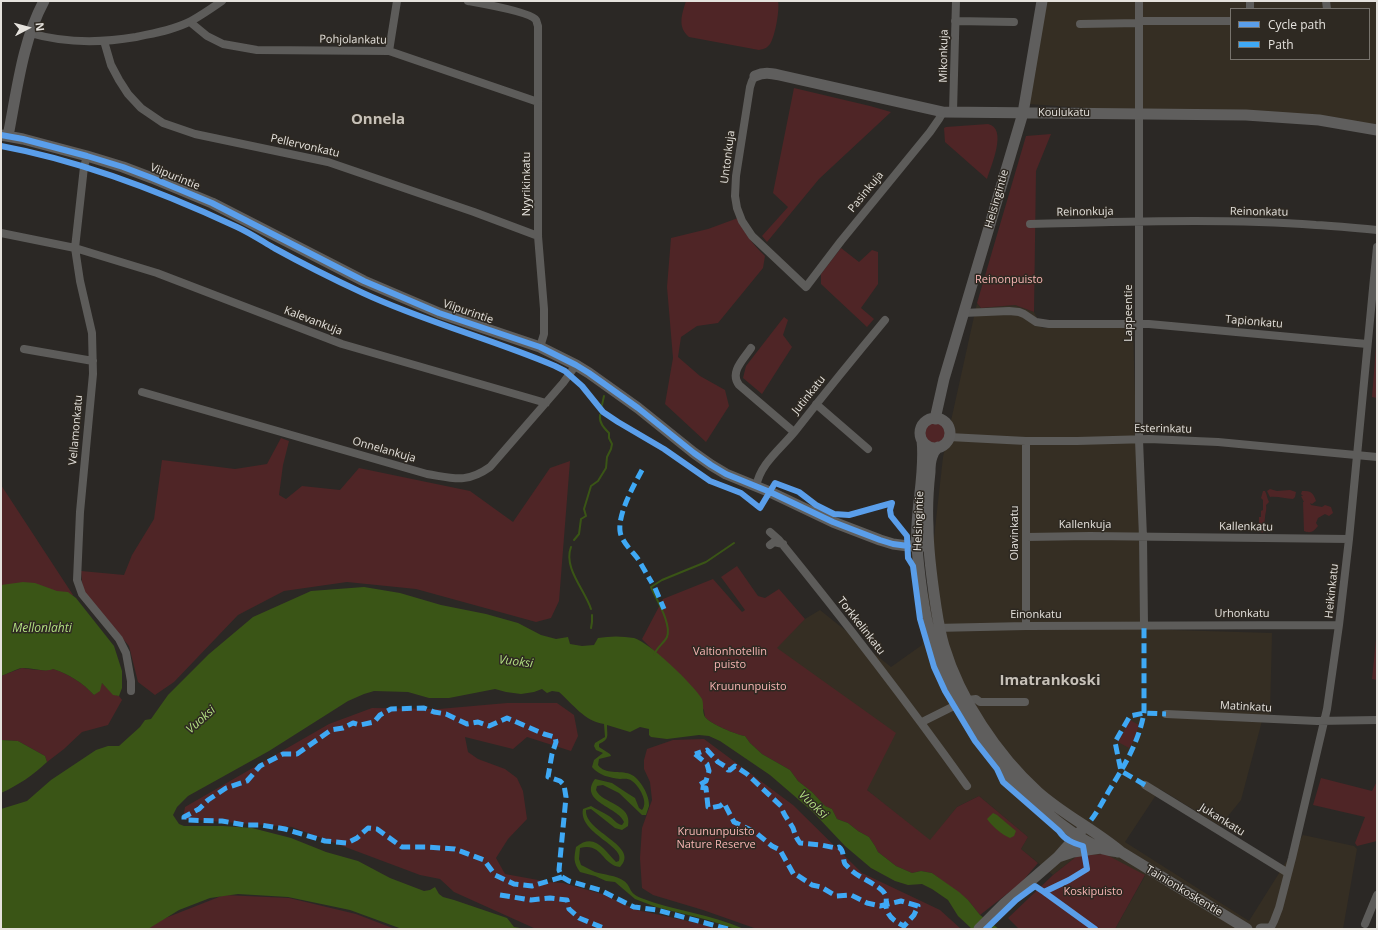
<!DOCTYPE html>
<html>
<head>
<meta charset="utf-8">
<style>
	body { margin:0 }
	#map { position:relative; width:1378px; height:930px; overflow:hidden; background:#2b2825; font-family:"Open Sans",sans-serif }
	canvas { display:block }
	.frame { position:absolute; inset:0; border:2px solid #e5e2dd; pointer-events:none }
	.legend { position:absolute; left:1230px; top:8px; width:140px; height:52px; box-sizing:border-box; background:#2e2922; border:1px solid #77736d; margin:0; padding:5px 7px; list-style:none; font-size:12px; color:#e5e2dd }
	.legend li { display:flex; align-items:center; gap:8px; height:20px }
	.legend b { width:20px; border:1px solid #77736d }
	.north { position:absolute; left:8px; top:8px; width:40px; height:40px; -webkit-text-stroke:3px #2e2922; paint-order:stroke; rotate:84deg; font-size:11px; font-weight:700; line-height:16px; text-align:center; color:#e5e2dd }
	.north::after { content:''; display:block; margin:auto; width:14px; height:18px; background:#e5e2dd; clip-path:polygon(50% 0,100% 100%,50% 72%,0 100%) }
</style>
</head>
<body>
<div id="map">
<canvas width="1378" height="930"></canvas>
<div class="frame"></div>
<ul class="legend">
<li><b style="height:5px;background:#5a9eea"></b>Cycle path</li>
<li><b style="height:5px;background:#3fa9f5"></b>Path</li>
</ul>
<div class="north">N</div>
</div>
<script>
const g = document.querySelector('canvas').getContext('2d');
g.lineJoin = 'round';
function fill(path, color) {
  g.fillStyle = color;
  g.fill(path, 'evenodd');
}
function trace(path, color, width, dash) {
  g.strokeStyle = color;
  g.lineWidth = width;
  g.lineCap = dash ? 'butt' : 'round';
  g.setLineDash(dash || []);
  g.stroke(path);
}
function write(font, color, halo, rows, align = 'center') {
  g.font = font + ' "Open Sans",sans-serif';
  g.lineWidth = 3;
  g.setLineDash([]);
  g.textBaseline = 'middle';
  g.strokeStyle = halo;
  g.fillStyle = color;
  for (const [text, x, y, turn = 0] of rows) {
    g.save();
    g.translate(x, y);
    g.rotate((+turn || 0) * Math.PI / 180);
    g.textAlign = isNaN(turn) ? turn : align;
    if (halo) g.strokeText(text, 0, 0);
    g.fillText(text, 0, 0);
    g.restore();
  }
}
const built = new Path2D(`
	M1046 1H1377V133L1316 124 1028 104ZM1231 9H1369V59H1231Z
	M977 303 981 308 1015 305 1034 312 1042 328H1133L1139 531 1140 629 1272 633 1270 714 1262 721 1241 800 1220 826 1160 789 1125 842 1249 921 1303 835 1354 846 1357 849 1343 929H1115L1145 876 1077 856 1053 875 1021 849 1028 837 979 796 957 807 930 841 867 790 776 648 805 619 820 610 891 667 922 645 943 457Z`);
const green = new Path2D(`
	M686 1H778C780 9 775 37 770 44 767 48 764 49 759 50L689 37C677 27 682 14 686 1Z
	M794 88 870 106 891 112 819 179 767 242 762 236 788 207 773 193Z
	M988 124C1008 128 991 166 987 179L945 142 944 128 946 127Z
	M1051 134 1036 171 1034 312 1015 305 981 308 977 303 1026 136Z
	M738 218C744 233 753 245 765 256L763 268 718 323 697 326 681 337 678 357 700 376 725 390 729 406 706 442 665 404 673 358 667 287 671 238 708 229Z
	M841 248 859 262 872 250 878 252V284L861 308 874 319 867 327 821 284V274Z
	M784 317 788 320 783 335 792 347 762 394 743 378 746 366Z
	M1377 335V398L1372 397Z
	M925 433a10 10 0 1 1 20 0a10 10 0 1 1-20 0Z
	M281 438 289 441 283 465 279 495 286 499 302 486 340 490 359 468 470 491 513 522 550 468 570 461 559 601 551 618 536 622 416 589 347 582 284 591 238 615 174 682 155 695 138 682 129 646 83 591 81 571 124 575 132 555 154 519 162 460 235 469 267 464Z
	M1 485 73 595 1 590Z
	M1270 489 1277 491 1290 490 1296 492 1295 497 1293 499C1285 499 1278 496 1270 497L1267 491Z
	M1263 491H1265C1267 495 1267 498 1269 502L1266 505C1267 511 1265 513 1265 518 1264 523 1265 527 1263 532L1262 533 1259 528V517H1261V511L1263 510V500L1261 498Z
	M1302 491C1311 491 1313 492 1316 501L1312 504 1310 503 1311 505 1322 507 1325 505 1331 507 1333 513 1329 516 1325 514 1318 518 1316 523 1318 526C1314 531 1311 534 1304 531L1303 502H1304L1301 496H1303L1301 494Z
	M737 566 758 596 765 598 779 589 805 619 777 648 896 733 867 790 930 840 957 807 979 796 1028 837 1021 849 1038 863 1021 883 980 915 968 900 932 873 921 871 912 873 896 866 878 852 875 846 869 837 858 831 848 823 837 819 832 809 825 806 812 792 798 781 790 770 762 754 750 743 745 736C737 735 710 724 705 717 705 716 704 711 704 710L655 652 642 639 663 599 713 579 742 612 745 610 721 577Z
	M1377 630V680L1372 679Z
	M22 668C31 669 45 672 53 669 69 674 83 683 94 695L102 683 113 694 119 696 122 700 108 725 82 732 64 749 47 762 45 756 18 741 1 740V676Z
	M507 703H557L574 715 578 736 571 751 527 737 513 749 465 737 468 752 478 759 505 769 517 778 523 791 527 819 508 839 496 858 505 874 549 882 563 883 602 894 637 910 697 923 717 929H536L454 892 440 879 420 875 292 827 183 819 185 807 329 724 372 708 439 709Z
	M1130 720 1139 725 1134 740 1129 748 1118 742Z
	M704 739 793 805 862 873 940 910 961 929H757L703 910 653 895 642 888 640 858 642 828 652 800 650 782 644 769V760L647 749 673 740Z
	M1321 778 1372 791 1377 781V841L1357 846 1355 843 1365 817 1313 805Z
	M1105 854 1145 875 1115 929H1019L1008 918 1053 875 1077 856Z
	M224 895 289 898 356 914 395 929H146L163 919Z`);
const water = new Path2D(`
	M23 582 35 583 57 591 68 592 76 598 114 646 122 671V688L119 696 113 695 102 683 100 691 94 695C83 683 69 674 53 669 44 673 33 667 22 668 15 669 8 674 1 676V585Z
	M364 587 400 593 441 605 486 614 518 623 541 635 556 639 568 637 570 644 582 646 594 645 598 638C610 636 622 636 634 638 649 642 694 685 702 699 704 704 702 712 705 717 710 724 737 735 745 736L750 743 762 754 790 770 798 781 812 792 825 806 832 809 837 819 848 823 858 831 869 837 875 846 878 852 896 866 912 873 921 871 932 873 959 892 968 900 980 915 999 929H972L958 916 948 900 932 889 922 884 908 885 895 881 871 868 845 846 813 812 770 775 720 741 709 736 699 735 667 739 651 737 649 735V729L640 727 630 732 607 725C607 736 610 739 599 744V747L610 754 611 756 599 759 598 765C605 775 620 770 630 774 640 778 650 796 649 806 648 809 647 812 646 815H642L619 793 603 785 597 786 596 790C602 804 633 804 628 826L622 830 615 828 591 809 586 810C584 832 641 846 620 867 602 865 602 842 580 848L579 859 581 865C586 867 590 870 595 872 604 875 616 875 624 881 632 887 628 893 641 898 674 911 711 914 744 929H735L708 920 656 907 635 899 615 882 606 881 595 876 580 872C573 862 574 858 576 847 594 832 604 849 616 862L619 861C626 846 578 833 583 809L591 806C596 809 604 813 609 816 614 819 616 824 622 825L624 822C619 807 578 802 595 779L612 783 627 793 635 798 639 808 642 810C649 802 639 786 632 781 628 778 624 779 620 779 610 778 598 775 592 767L594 760 603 753 596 750 594 746 595 743 605 737 604 724C584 721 573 704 559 692L552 691 547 693 542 689 534 692 521 694 506 692 495 689 449 698H429L408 692 374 691 364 694 348 701 269 751 188 796 177 807 173 815 179 824 184 826H223L252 828 291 838 326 852 358 861 390 878 424 891 430 890 435 887 439 894 443 897 454 900 507 918 514 927 526 929H402L350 910 288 897 238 894 210 898 179 910 148 929H1V809L27 801 51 780 96 750 108 746H119L140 727 145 720 151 719 168 695 209 654 253 617 311 591Z
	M1 740 18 741 45 756 47 762C33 775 19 785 1 793Z
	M993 813 997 815 1016 831 1014 836 1010 838C1002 835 992 826 987 819Z`);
const stream = new Path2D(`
	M602 405 604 396
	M574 540 579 534 581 519 586 516 584 509 591 486 598 481 606 468 607 457 611 449 612 444 609 438V433C604 428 599 423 600 415
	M571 547C563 568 585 590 591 609
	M591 628 592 622V615
	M654 655C657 647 664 643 667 637 672 624 656 599 651 587L662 580 706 562 734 543`);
const street = new Path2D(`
	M468 1C479 3 531 12 536 20 537 22 537 24 538 26V236L544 309V334L540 347
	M1139 1V440L1143 537 1144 626
	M1326 1 1327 9
	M1250 9V1
	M955 21 1014 22
	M1139 21H1231
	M190 22 207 36 223 44 257 50 389 51 538 102
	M1080 24 1139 23
	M30 33C64 43 101 43 136 37 154 33 174 30 191 21 202 15 212 8 222 1
	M104 41 111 65 119 80 128 94 141 108 163 123 195 134 328 162 474 212 538 236
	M389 51 397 1
	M755 76 752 81 750 87 736 176 735 196 737 208 742 221 752 236 806 287 841 241 930 132 939 119 943 112
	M953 112 956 1
	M87 156 84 167 75 248 80 281 92 333 93 374 80 512 77 580 82 594 119 639 126 653 131 681V691
	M1030 224C1125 222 1221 218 1316 225 1337 226 1357 228 1377 230
	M1 233 75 248 157 273 342 344 546 403
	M963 313 1009 311 1019 312 1024 314 1036 322 1049 324H1149L1367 344
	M751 348C744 359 729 372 739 385L794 432
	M24 349 93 361
	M142 392 427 474C453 478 466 484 490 467L563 383 576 365
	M816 404 868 449
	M949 437 1026 441H1077L1149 439 1218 442 1377 457
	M1026 441V626
	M756 487C760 463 782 448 796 430 825 393 855 356 885 320
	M770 532 779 540C844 620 907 702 967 786
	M1026 537 1090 536 1349 539
	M770 545 774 542 783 544
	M935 628 1026 626 1339 625
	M1166 714 1317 721 1377 720
	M922 722 958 704 968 700 976 699 980 702H1025
	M1145 785 1288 873
	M1365 924 1377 895
	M1270 929 1274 921 1279 908 1292 858 1327 709 1339 625 1349 539 1377 247`);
const secondary = new Path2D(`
	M755 76C764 72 770 73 779 75L943 112 1246 115 1319 120 1377 130
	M1 135 23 139 87 156 123 167 152 178 212 203 364 281 439 313 540 347 576 365 589 373 638 408 694 453 711 465 726 474 770 492 833 522 880 540 893 544 908 546H928
	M8 136C17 91 22 42 44 1
	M920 433a15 15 0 1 1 30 0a15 15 0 1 1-30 0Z
	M935 419 944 379 1023 113 1042 1
	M922 440C926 476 914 512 917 548 920 582 924 617 934 649 955 716 1002 778 1057 821 1070 831 1085 842 1101 848 1106 850 1113 851 1118 852
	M938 447C935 450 933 453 932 457 930 462 930 467 930 472 928 490 927 508 928 526 928 554 932 580 936 607 938 620 940 633 944 646 960 699 997 755 1038 792 1064 815 1095 830 1121 852L1247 929
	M1058 857 1073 852 1101 848
	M979 929 1004 904 1058 857 1081 831
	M1261 929H1269`);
const quiet = new Path2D(`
	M642 470C634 485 618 513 620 531 621 541 632 551 638 559 643 567 647 575 652 583
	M655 588 664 609
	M695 754 707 764 709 771 706 781 699 785V787L706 788 708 807 710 808 720 806 724 803 734 822 755 832 772 846 780 850 794 875H797L812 885 821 887 836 896 851 895 867 903 880 906 901 901 918 906 914 915 904 926C896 922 887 917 886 906 886 903 887 898 885 894 881 886 860 878 852 871 850 869 847 866 845 864 842 858 845 852 839 847L836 848 821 845 800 843C796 838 795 834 793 828 789 821 783 814 781 806L747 774 735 766 730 770H728L726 767 718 762 707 750 695 754
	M1145 785 1121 771 1115 742 1130 716 1144 713 1166 714
	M1091 820C1098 811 1104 799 1110 789 1125 765 1139 741 1144 713V626
	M562 877 532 886 514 884 495 875 484 860 455 849 426 847H402L377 829 368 828 357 838 347 843 325 841 285 829 261 825H245L222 821 184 820V817L199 809 208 800 226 788 247 781 260 766 283 754H297L331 730 343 728 353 723 360 725 374 722 380 715 391 709 424 708 434 712 446 714 467 724 478 722 489 726 507 718 544 734 555 737 556 742 552 754 548 777 560 781 564 785 566 797 559 870 562 877 569 881 600 890 634 907 657 910 728 929
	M500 895 531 900 550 898 567 900 569 909 579 918 606 929`);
const cycleway = new Path2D(`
	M1 135 23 139 87 156 123 167 152 178 212 203 364 281 439 313 540 347 576 365 589 373 638 408 694 453 711 465 726 474 770 492 833 522 880 540 893 544 908 546
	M1 146C83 161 162 192 237 227 250 233 262 241 274 248 303 264 333 279 363 293 425 322 492 339 555 366L565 371 582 386 603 412 618 422 664 449 710 481 741 493 760 508 775 483 799 492 816 505 834 514 849 515 892 503
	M892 503 890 510 891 516 907 536 908 558 913 566 920 619 934 667 945 691 975 741 997 769 1003 782 1059 831C1065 840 1073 843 1083 846L1087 869 1069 880 1044 892
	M986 929 1016 900 1035 886 1044 892 1095 929`);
const streetNames = [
	["Pohjolankatu",353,40,1],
	["Mikonkuja",944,56,-89],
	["Koulukatu",1064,113],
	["Pellervonkatu",305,146,13],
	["Untonkuja",728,157,-83],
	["Viipurintie",175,177,22],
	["Nyyrikinkatu",527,184,-90],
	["Pasinkuja",866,192,-51],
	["Helsingintie",997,199,-74],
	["Reinonkuja",1085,212,-1],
	["Reinonkatu",1259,212,1],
	["Viipurintie",468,312,19],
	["Lappeentie",1129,313,-90],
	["Kalevankuja",313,321,21],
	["Tapionkatu",1254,322,5],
	["Jutinkatu",809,395,-51],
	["Esterinkatu",1163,429,1],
	["Vellamonkatu",76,430,-85],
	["Onnelankuja",384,450,16],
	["Helsingintie",919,521,-88],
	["Kallenkuja",1085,525],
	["Kallenkatu",1246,527,1],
	["Olavinkatu",1015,533,-90],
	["Heikinkatu",1332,591,-84],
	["Urhonkatu",1242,614],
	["Einonkatu",1036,615],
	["Torkkelinkatu",861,626,52],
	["Matinkatu",1246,707,3],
	["Jukankatu",1222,820,32],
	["Tainionkoskentie",1184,891,31]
];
const parkNames = [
	["Reinonpuisto",1009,280],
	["Valtionhotellin",730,652],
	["puisto",730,665],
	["Kruununpuisto",748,687],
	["Kruununpuisto",716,832],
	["Nature Reserve",716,845],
	["Koskipuisto",1093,892]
];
const waterNames = [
	["Mellonlahti",42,629],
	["Vuoksi",516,662,7],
	["Vuoksi",201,720,-42],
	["Vuoksi",813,805,43]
];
const districtNames = [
	["Onnela",378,120],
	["Imatrankoski",1050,681]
];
fill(built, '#352e23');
fill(green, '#4f2526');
fill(water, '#3a5516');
trace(stream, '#3a5516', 2);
trace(street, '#5d5c5a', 8);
trace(secondary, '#5f5e5d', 11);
trace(quiet, '#3fa9f5', 5, [10, 5]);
trace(cycleway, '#5a9eea', 6);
write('11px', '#e5e2dd', '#2e2922', streetNames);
write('11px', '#f8b5b3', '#2e2922', parkNames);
write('italic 12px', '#b2df81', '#2e2922', waterNames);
write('bold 15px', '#c7c1b8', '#2e2922', districtNames);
</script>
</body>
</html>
